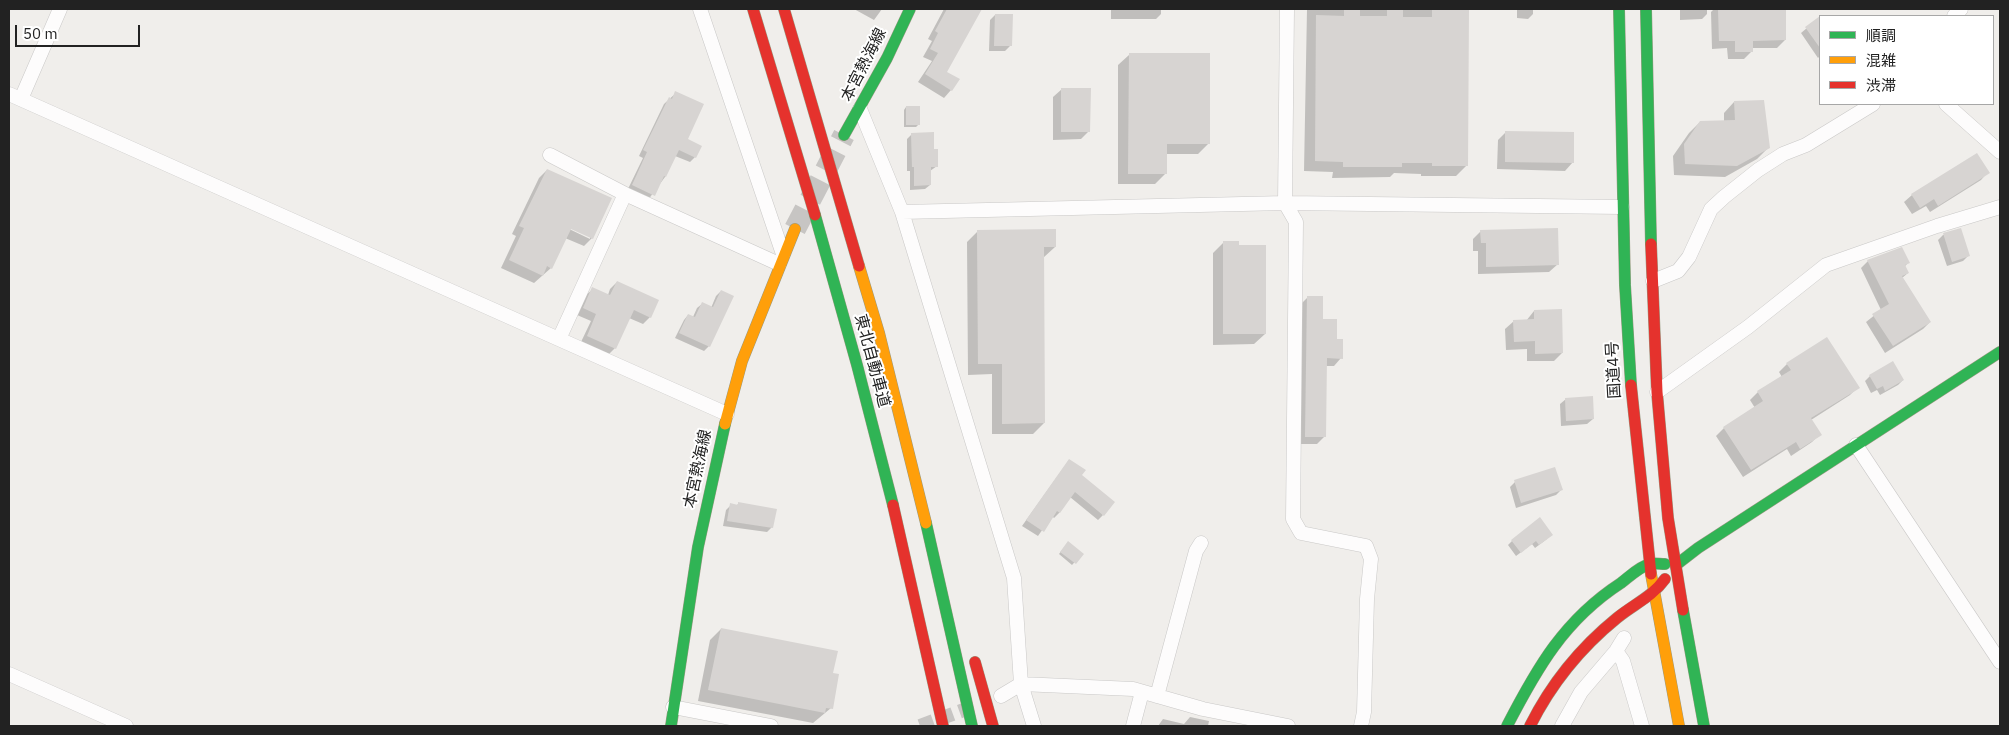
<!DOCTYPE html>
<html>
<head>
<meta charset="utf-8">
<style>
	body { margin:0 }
	#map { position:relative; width:2009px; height:735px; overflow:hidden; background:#f0eeeb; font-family:"IBM Plex Sans","Noto Sans JP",sans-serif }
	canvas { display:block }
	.frame { position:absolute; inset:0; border:10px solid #222; pointer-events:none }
	.legend { position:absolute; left:1819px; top:15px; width:175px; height:90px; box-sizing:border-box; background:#fff; border:1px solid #a7a7a7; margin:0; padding:6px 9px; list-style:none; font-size:15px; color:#222 }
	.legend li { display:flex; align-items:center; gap:10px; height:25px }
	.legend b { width:25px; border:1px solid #a7a7a7 }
	.scale { position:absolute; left:15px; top:25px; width:125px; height:22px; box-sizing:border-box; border:2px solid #222; border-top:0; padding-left:6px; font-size:15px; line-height:18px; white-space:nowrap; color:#222; -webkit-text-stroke:4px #fff; paint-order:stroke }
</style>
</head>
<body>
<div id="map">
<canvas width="2009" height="735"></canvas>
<div class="frame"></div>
<ul class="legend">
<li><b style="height:6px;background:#30b455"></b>順調</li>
<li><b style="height:6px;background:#ff9f0a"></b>混雑</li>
<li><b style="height:6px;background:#e5322d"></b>渋滞</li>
</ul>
<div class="scale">50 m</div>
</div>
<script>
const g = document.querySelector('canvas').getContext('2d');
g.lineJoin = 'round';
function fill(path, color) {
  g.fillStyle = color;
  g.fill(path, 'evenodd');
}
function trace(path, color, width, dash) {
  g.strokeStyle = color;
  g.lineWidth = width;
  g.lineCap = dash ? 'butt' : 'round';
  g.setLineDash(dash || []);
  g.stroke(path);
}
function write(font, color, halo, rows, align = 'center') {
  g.font = font + ' "IBM Plex Sans","Noto Sans JP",sans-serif';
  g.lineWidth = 4;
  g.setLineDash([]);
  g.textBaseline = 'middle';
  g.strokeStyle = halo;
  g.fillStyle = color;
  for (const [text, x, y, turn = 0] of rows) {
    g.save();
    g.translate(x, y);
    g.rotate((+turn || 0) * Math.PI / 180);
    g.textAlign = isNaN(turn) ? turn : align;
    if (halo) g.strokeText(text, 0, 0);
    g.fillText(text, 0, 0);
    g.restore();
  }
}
const shadow = new Path2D(`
	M854 9H882L874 20Z
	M944 9H981L946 72 951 90 944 98 918 82 932 61 923 57 932 41 928 39Z
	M1111 9H1161V14L1156 19H1111Z
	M1307 9H1468L1467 165 1456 176H1421V174L1394 173 1390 177 1332 178 1333 172 1304 171Z
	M1517 9H1533V14L1528 19 1517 18Z
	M1680 9H1707V14L1702 19 1680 20Z
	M1714 9H1785V40L1777 48H1752V51L1744 59H1728L1727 48 1712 49 1711 12Z
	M995 15 1010 46 1005 51H989L990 20Z
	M1820 17V56L1818 58 1801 33Z
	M1129 55 1209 143 1198 154H1166V173L1155 184H1118V65Z
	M1062 89 1089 131 1081 139 1053 140V97Z
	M676 93 686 140 695 157 690 162 675 156 665 177 648 200 627 191 643 158 639 156 664 104Z
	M1734 102 1768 148 1757 159 1725 177 1674 175 1673 156 1689 133 1700 122H1724V113Z
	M906 107 919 124 916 127H904V110Z
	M1506 132 1573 162 1565 171 1497 169 1498 140Z
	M912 134 933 150 937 166 930 171V185L925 189 910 190V171H907V139Z
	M547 170 592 238 584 246 565 238 551 268 534 283 501 268 516 236 512 234 539 178ZM566 225 590 236V239L565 227Z
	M1988 172 1981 180 1930 212 1926 206 1912 214 1904 202 1912 195Z
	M1960 230 1968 256 1963 261 1947 266 1938 240 1943 235Z
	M978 231 1055 247 1043 258 1044 423 1033 434H992V374L968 375 967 242Z
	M1481 231 1558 264 1549 272 1478 274V251H1473V239Z
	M1224 242 1238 246 1265 334 1254 344 1213 345V253Z
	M1868 261 1908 263 1905 266 1908 273 1902 278 1930 322 1923 329 1885 353 1866 322 1881 310 1861 268Z
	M617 282 657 300 650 317 643 324 629 318 615 348 608 355 581 342 591 321 577 315 586 295 593 289 608 295 610 289Z
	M721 291 709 346 704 351 675 338 684 320 688 315 693 317 697 308 702 304 711 308 716 296Z
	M1308 297 1336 341 1341 358 1334 366H1326L1325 436 1317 444H1298L1300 305Z
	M1534 311 1562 353 1554 361H1527V349L1506 350 1505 329 1514 321H1526Z
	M1787 364 1858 387 1850 395 1811 420 1820 434 1812 442 1791 456 1787 449 1743 477 1716 436 1724 428 1755 408 1750 400 1758 392 1782 377 1779 372Z
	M1870 376 1903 380 1898 385 1880 395 1877 390 1871 393 1865 381Z
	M1566 399 1593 419 1587 424 1561 426 1560 404Z
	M1069 460 1103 515 1098 520 1070 497 1060 512 1054 518 1052 516 1038 536 1022 526Z
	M1515 482 1561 490 1556 495 1516 508 1510 487Z
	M739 503 772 527 767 532 723 526 726 510 731 505 736 506Z
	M1547 539 1535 548 1532 544 1516 556 1508 545 1512 541Z
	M1066 545 1082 554 1072 565 1059 554Z
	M721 629 832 674 831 708 813 723 698 701 710 640Z
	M1190 717 1209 721 1208 726H1158L1163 719 1184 724Z`);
const building = new Path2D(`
	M947 9H982L947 72 960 79 952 91 925 74 938 53 930 49 938 33 935 31Z
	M1344 9H1360V16H1387V9H1403V17H1432V9H1469L1468 166H1432V163H1402V167H1343V162L1315 161 1316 15 1344 16Z
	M1718 9H1786V40L1753 41V52H1735V41H1719Z
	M995 14H1013L1012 46H994Z
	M1820 16V48L1805 27Z
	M1129 53H1210V144H1167V174H1128Z
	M1061 88H1091L1090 132H1061Z
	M675 91 704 104 688 139 702 146 696 158 679 150 666 177 664 176 655 196 632 185 647 152 643 150 669 97 672 99Z
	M1764 100 1770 148 1737 166 1685 164 1684 144 1700 121 1735 120 1734 101Z
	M906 106H920V125H906Z
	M1505 131 1574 132V163L1505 162Z
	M934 132V149H938V167H931V185L914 186V167H912L911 133Z
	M1977 153 1990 173 1938 206 1934 199 1920 208 1911 194Z
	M547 169 612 198 593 239 571 229 552 269 547 266 543 276 509 260 524 228 519 226Z
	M1558 228 1559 265 1486 267V243H1481L1480 230Z
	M1961 228 1970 256 1952 262 1943 233Z
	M1056 229V247H1044L1045 423 1002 424V364H978L977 230Z
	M1223 241H1239V245H1266V334H1223Z
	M1902 247 1910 263 1905 265 1909 273 1902 276 1931 322 1893 346 1872 314 1889 304 1867 260Z
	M617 281 659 300 651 318 634 310 616 349 587 336 596 314 583 308 592 287 610 295Z
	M721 290 734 296 710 347 679 333 688 314 695 317 702 302 713 307Z
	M1307 296H1323V319H1337V339H1343V359L1327 358 1326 437H1305Z
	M1562 309 1563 353 1535 354V341L1514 342 1513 320 1534 319V310Z
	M1827 337 1860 388 1811 418 1822 435 1800 449 1796 442 1751 470 1723 427 1763 401 1757 391 1791 370 1786 363Z
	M1893 361 1904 380 1885 391 1883 386 1877 389 1869 375Z
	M1593 396 1594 419 1566 421 1565 398Z
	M1069 459 1086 470 1082 475 1115 502 1104 516 1075 492 1060 513 1057 511 1044 532 1026 520Z
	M1555 467 1563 490 1521 503 1514 480Z
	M738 502 777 509 773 528 727 521 730 503 738 505Z
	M1540 517 1553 535 1539 545 1536 541 1521 553 1511 540Z
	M1068 541 1084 554 1076 564 1060 552Z
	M721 628 838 651 833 673 839 674 833 709 826 708 825 713 708 690Z`);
const streetTunnel = new Path2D(`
	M920 726 972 707`);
const primaryTunnel = new Path2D(`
	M795 229 844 135`);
const street = new Path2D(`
	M700 9 783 254
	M1287 9 1285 203 1296 222 1293 519 1301 533 1366 546 1371 559 1367 599 1364 712 1361 726
	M1954 16 1961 9
	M9 94 727 414
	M21 99 60 9
	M1946 104 2000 152
	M860 109 902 212 1014 578 1021 684 1034 726
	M550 155 625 194 779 264
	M902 212 1285 203 1622 207
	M1653 281 1678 271 1689 257 1711 209 1724 197 1758 170 1783 154 1806 145 1873 104
	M559 339 625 194
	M1657 392 1748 327 1826 265 1937 226 2000 207
	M1856 445 2000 662
	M1616 651 1623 661 1642 726
	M9 674 126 726
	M1001 696 1021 684 1133 689 1203 709 1288 726
	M1157 696 1196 551 1201 543
	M673 707 771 726
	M1133 726 1142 692
	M1562 726 1581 692 1616 651 1624 638`);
const fast = new Path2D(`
	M1619 9 1625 285 1631 385
	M1646 9 1651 244
	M844 135 887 58 910 9
	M815 215 857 365 893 505
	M926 523 972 726
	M1676 565 1698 548 2000 352
	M1683 610 1704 726
	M671 726 698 547 725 424
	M1507 726C1537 668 1564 620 1621 583 1629 577 1640 566 1650 564 1654 563 1660 564 1665 564`);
const slow = new Path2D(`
	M859 266 879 333 926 523
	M725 424 742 361 795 229
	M1651 574 1679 726`);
const jam = new Path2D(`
	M753 9 815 215
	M784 9 859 266
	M1651 244 1657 392 1668 518 1683 610
	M1631 385 1651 574
	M893 505 943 726
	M975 662 993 726
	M1530 726C1551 684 1580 648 1617 618 1634 604 1652 597 1665 579`);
const streetNames = [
	["本宮熱海線",864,65,-63],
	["東北自動車道",872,361,75],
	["国道4号",1614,370,-93],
	["本宮熱海線",698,469,-78]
];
fill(shadow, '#0003');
fill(building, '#d7d4d2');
trace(streetTunnel, '#c7c5c3', 14, [14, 7]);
trace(primaryTunnel, '#c7c5c3', 22, [22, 11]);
trace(street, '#c9c8c7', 15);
trace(fast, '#999a82', 12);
trace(slow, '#999a82', 12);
trace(jam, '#999a82', 12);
trace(street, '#fdfcfc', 14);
trace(fast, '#30b455', 11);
trace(slow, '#ff9f0a', 11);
trace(jam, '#e5322d', 11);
write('16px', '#222', '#fff', streetNames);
</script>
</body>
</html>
